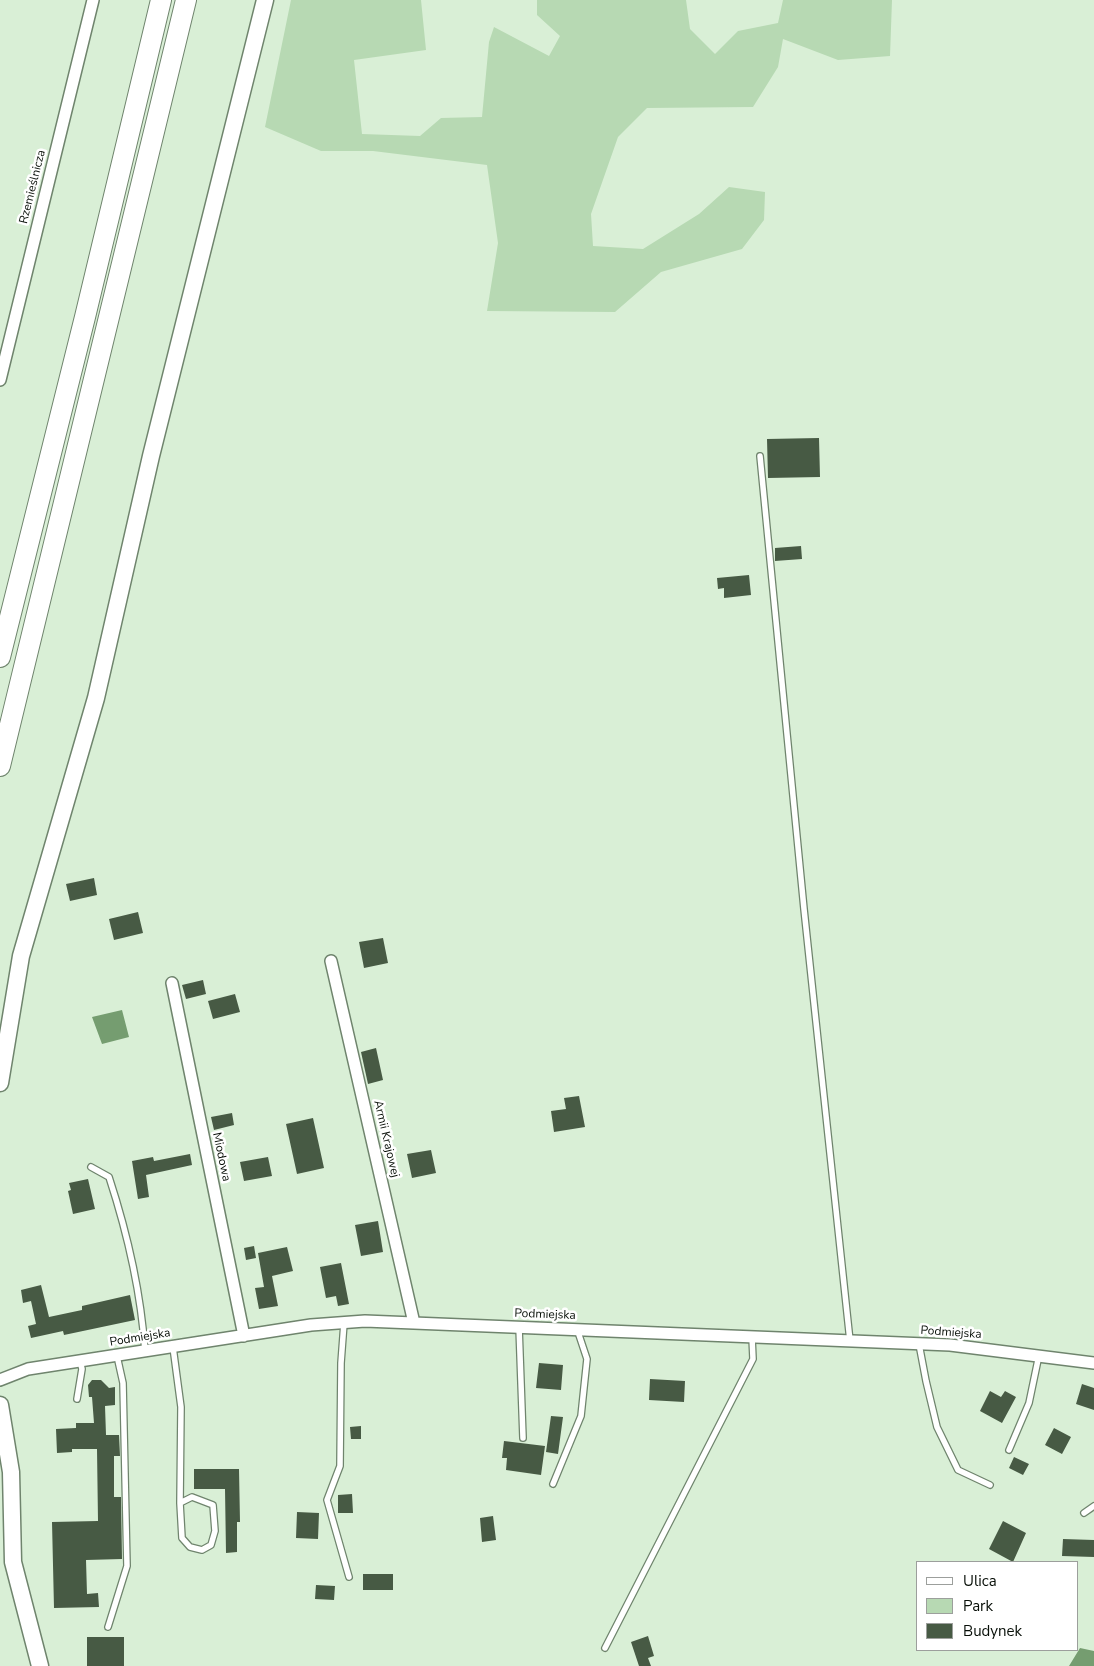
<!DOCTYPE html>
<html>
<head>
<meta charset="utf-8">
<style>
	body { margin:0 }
	#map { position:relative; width:1094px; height:1666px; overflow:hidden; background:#d9efd6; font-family:"Nunito Sans",sans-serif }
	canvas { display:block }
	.legend { position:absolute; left:916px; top:1561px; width:162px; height:90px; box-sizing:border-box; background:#fff; border:1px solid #9c9f9c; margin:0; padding:6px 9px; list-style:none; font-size:15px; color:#070e07 }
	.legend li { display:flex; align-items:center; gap:10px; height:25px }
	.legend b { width:25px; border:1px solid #9c9f9c }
</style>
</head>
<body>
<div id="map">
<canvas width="1094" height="1666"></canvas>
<ul class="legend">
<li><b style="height:6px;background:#fff"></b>Ulica</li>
<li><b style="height:14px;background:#b7d9b3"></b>Park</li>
<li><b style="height:14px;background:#475a44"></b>Budynek</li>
</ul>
</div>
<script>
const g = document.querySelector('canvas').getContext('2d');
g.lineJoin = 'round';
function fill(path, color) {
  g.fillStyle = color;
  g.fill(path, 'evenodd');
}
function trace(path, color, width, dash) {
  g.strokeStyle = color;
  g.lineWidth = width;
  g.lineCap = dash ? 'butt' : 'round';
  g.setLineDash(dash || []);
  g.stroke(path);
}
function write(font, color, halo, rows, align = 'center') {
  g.font = font + ' "Nunito Sans",sans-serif';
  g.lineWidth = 5;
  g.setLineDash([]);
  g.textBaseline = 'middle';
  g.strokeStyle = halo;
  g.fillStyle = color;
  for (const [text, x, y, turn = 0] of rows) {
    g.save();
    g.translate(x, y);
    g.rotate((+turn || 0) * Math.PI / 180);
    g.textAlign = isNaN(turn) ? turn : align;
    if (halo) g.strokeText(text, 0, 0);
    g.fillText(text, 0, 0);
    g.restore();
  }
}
const green = new Path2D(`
	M291 0H421L426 50 354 60 362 134 420 136 441 118 482 117 489 42 494 27 549 56 560 36 537 15V0H686L690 29 715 54 738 31 778 23 783 0H892L890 56 838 60 783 39 778 67 753 107 647 108 618 137 591 214 593 246 643 249 699 214 729 187 765 192 764 220 742 249 661 272 615 312 487 311 498 243 487 165 373 151H321L265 127Z`);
const water = new Path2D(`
	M122 1010 129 1037 102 1044 92 1017Z
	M1080 1648 1094 1651V1666H1069Z`);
const building = new Path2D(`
	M819 438 820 477 768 478 767 439Z
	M801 546 802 559 775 561V548Z
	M749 575 751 595 724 598V588L718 589 717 578Z
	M94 878 97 895 70 901 66 884Z
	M138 912 143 933 114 940 109 919Z
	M383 938 388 963 364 968 359 942Z
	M203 980 206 994 186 999 182 985Z
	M235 994 240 1012 213 1019 208 1001Z
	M376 1048 383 1080 368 1084 361 1052Z
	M579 1096 585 1127 554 1132 551 1111 566 1109 564 1098Z
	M232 1113 234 1125 214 1130 211 1117Z
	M313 1118 324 1168 297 1174 286 1124Z
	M431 1150 436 1173 412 1178 407 1154Z
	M190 1154 192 1165 146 1175 149 1197 138 1199 132 1161 153 1157 154 1161Z
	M268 1157 272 1176 244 1181 240 1162Z
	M88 1179 95 1209 73 1214 68 1191 71 1190 69 1183Z
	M378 1221 383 1252 361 1256 355 1225Z
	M254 1246 256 1258 246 1260 244 1248Z
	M287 1247 293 1271 272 1276 278 1306 259 1309 255 1288 264 1287 258 1253Z
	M341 1263 349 1304 338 1306 336 1296 326 1298 320 1267Z
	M41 1285 49 1317 82 1310V1306L130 1295 135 1320 64 1335 63 1331 31 1338 28 1326 36 1324 31 1301 23 1303 21 1290Z
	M539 1363 563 1365 561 1390 536 1388Z
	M650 1379 685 1381 684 1402 649 1400Z
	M92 1380H101L109 1388 115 1387V1405L105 1406 106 1435H119L120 1456H114V1497H121L122 1559 86 1560 87 1594 98 1593 99 1607 54 1608 52 1522 98 1521 97 1449H72V1452L57 1453 56 1429 76 1428V1423H94L92 1397H89L88 1385Z
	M1082 1384 1094 1388V1410L1076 1404Z
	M990 1391 1001 1397 1005 1391 1016 1397 1002 1423 980 1411Z
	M551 1416 563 1417 558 1454 546 1452Z
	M361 1426V1439H351L350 1427Z
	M1054 1428 1071 1437 1062 1454 1045 1445Z
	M504 1441 545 1446 541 1475 506 1470 507 1458H502Z
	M1014 1457 1029 1464 1023 1475 1009 1468Z
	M194 1469H239L240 1522H237V1552L226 1553 225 1489H194Z
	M352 1494 353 1513H338V1495Z
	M297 1512 319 1513 318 1539 296 1538Z
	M493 1516 496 1540 482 1542 480 1518Z
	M1003 1521 1026 1533 1013 1562 989 1549Z
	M1063 1539 1094 1540V1557L1062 1556Z
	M363 1574H393V1590H363Z
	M316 1585 335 1586 334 1600 315 1599Z
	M648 1636 654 1656 648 1658 651 1666H639L631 1642Z
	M87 1637H124V1666H87Z`);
const lane = new Path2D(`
	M760 456 804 909 850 1341
	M91 1167 109 1177C127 1232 141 1294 145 1351
	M344 1323 341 1363 340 1466 327 1500 349 1577
	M519 1327 523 1438
	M919 1344 926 1381 937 1427 958 1470 990 1485
	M173 1347 181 1407 180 1503
	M77 1399 82 1369 80 1361
	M1009 1450 1029 1403 1039 1355
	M553 1484 581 1416 587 1359 579 1335 580 1330
	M192 1497 213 1505 215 1531 211 1545 202 1550 190 1547 182 1538 180 1503Z
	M1084 1513 1094 1506
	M108 1627 127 1566 123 1383 117 1356
	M605 1648 753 1359 752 1337`);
const street = new Path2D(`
	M0 380 93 0
	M331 961 414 1323
	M172 983 244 1336
	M0 1380 28 1369 311 1325 365 1321 950 1345 1094 1363`);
const secondary = new Path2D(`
	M0 1083 21 956 96 698 151 456 265 0
	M0 1405 11 1472 13 1562 40 1666`);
const highway = new Path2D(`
	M0 657 85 317 161 0
	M0 766 186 0`);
const streetNames = [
	["Rzemieślnicza",33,187,-76],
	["Armii Krajowej",386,1139,77],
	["Miodowa",221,1157,78],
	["Podmiejska",545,1315,2],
	["Podmiejska",951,1333,4],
	["Podmiejska",140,1338,-9]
];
fill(green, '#b7d9b3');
fill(water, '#759d70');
fill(building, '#475a44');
trace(lane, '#6f846d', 8);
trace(street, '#6f846d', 14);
trace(secondary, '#6f846d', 19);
trace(highway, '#6f846d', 22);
trace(lane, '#fff', 5.5);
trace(street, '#fff', 11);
trace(secondary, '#fff', 16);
trace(highway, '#fff', 20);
write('12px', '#070e07', '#fff', streetNames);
</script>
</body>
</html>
